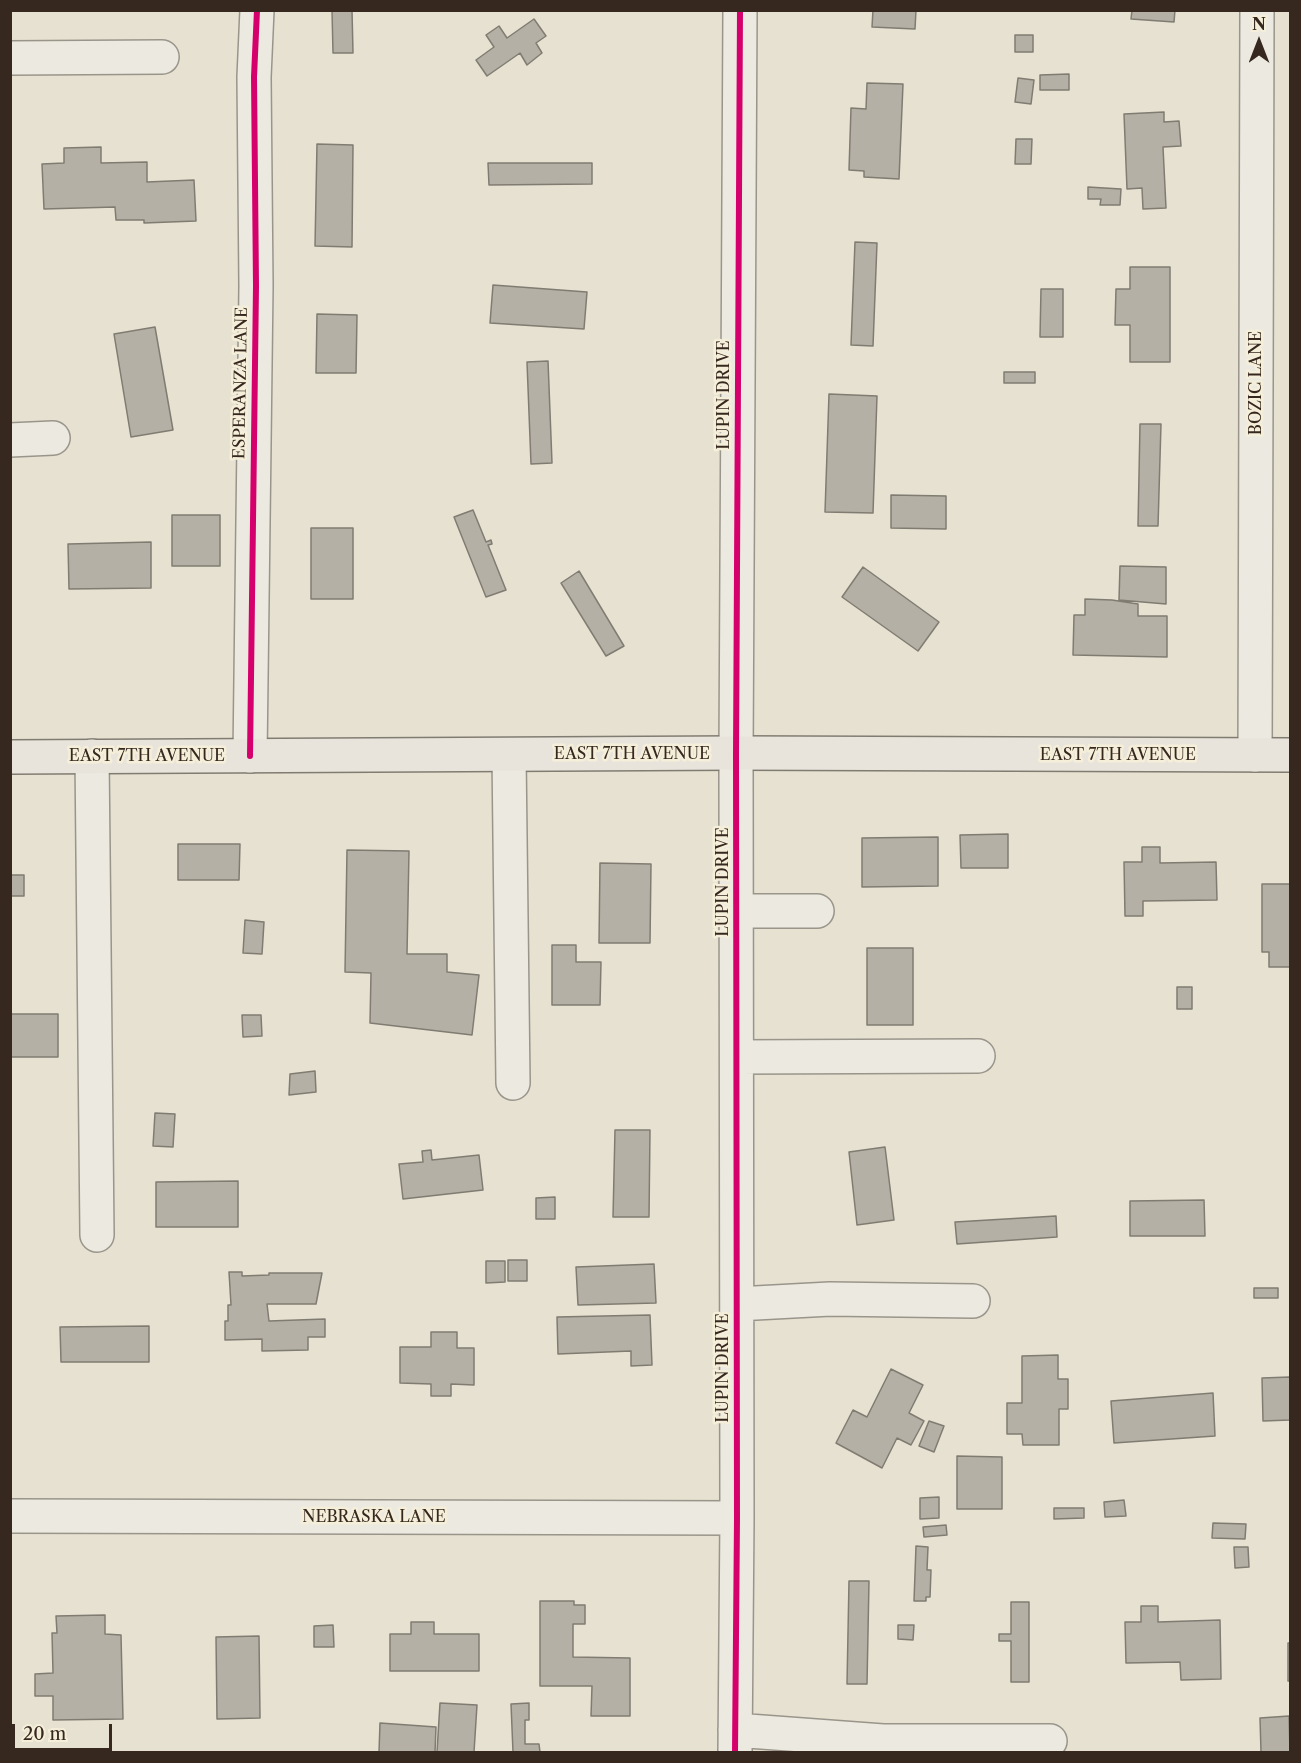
<!DOCTYPE html>
<html>
<head>
<meta charset="utf-8">
<style>
	body { margin:0 }
	#map { position:relative; width:1301px; height:1763px; overflow:hidden; background:#e6e1d0; font-family:"Libre Caslon Text",serif }
	canvas { display:block }
	.frame { position:absolute; inset:0; border:12px solid #36271f; pointer-events:none }
	.north { position:absolute; left:1229px; top:12px; width:60px; height:60px; -webkit-text-stroke:4px #f5efda; paint-order:stroke; rotate:0deg; font-size:16px; font-weight:700; line-height:24px; text-align:center; color:#36271f }
	.north::after { content:''; display:block; margin:auto; width:21px; height:27px; background:#36271f; clip-path:polygon(50% 0,100% 100%,50% 72%,0 100%) }
	.scale { position:absolute; left:12px; top:1724px; width:100px; height:27px; box-sizing:border-box; border:3px solid #36271f; border-top:0; padding-left:8px; font-size:18px; line-height:21px; white-space:nowrap; color:#36271f; -webkit-text-stroke:4px #f5efda; paint-order:stroke }
</style>
</head>
<body>
<div id="map">
<canvas width="1301" height="1763"></canvas>
<div class="frame"></div>
<div class="north">N</div>
<div class="scale">20 m</div>
</div>
<script>
const g = document.querySelector('canvas').getContext('2d');
g.lineJoin = 'round';
function fill(path, color) {
  g.fillStyle = color;
  g.fill(path, 'evenodd');
}
function trace(path, color, width, dash) {
  g.strokeStyle = color;
  g.lineWidth = width;
  g.lineCap = dash ? 'butt' : 'round';
  g.setLineDash(dash || []);
  g.stroke(path);
}
function write(font, color, halo, rows, align = 'center') {
  g.font = font + ' "Libre Caslon Text",serif';
  g.lineWidth = 5;
  g.setLineDash([]);
  g.textBaseline = 'middle';
  g.strokeStyle = halo;
  g.fillStyle = color;
  for (const [text, x, y, turn = 0] of rows) {
    g.save();
    g.translate(x, y);
    g.rotate((+turn || 0) * Math.PI / 180);
    g.textAlign = isNaN(turn) ? turn : align;
    if (halo) g.strokeText(text, 0, 0);
    g.fillText(text, 0, 0);
    g.restore();
  }
}
const building = new Path2D(`
	M332 10H352L353 53H333Z
	M873 10H916L915 29 872 27Z
	M1132 10H1175L1174 22 1131 19Z
	M534 19 546 36 536 43 542 53 527 65 520 53 487 76 476 60 494 47 486 35 499 26 507 38Z
	M1015 35H1033V52H1015Z
	M1069 74V90H1040V75Z
	M1018 78 1034 80 1031 104 1015 102Z
	M867 83 903 84 899 179 864 177V171L849 170 851 108 866 109Z
	M1164 112V122L1179 121 1181 146 1163 147 1166 208 1143 209 1142 188 1127 189 1124 114Z
	M1016 139H1032L1031 164H1015Z
	M317 144 353 145 352 247 315 246Z
	M101 147V163L147 162V182L194 180 196 221 144 223V220H116L115 207 44 209 42 164 64 163V148Z
	M488 163H592V184L489 185Z
	M1088 187 1121 189 1120 205H1100L1101 199H1088Z
	M855 242 877 243 873 346 851 345Z
	M1130 267H1170V362H1130V325H1115L1116 289H1130Z
	M493 285 587 292 584 329 490 323Z
	M1041 289H1063V337H1040Z
	M317 314 357 315 356 373H316Z
	M155 327 173 430 131 437 114 334Z
	M548 361 552 463 531 464 527 362Z
	M1004 372H1035V383H1004Z
	M829 394 877 396 873 513 825 512Z
	M1140 424H1161L1158 526H1138Z
	M891 495 946 496V529L891 528Z
	M473 510 486 542 491 540 492 544 488 545 506 590 486 597 454 517Z
	M172 515H220V566H172Z
	M311 528H353V599H311Z
	M151 542V588L69 589 68 544Z
	M1120 566 1166 567V604L1119 600Z
	M863 567 939 622 918 651 842 597Z
	M579 571 624 646 606 656 561 583Z
	M1085 599 1112 600 1138 604V616H1167V657L1073 655 1074 615H1085Z
	M1008 834V868H961L960 835Z
	M938 837V886L862 887V838Z
	M178 844H240L239 880H178Z
	M1142 847H1160V863L1216 862 1217 900 1143 901V916H1125L1124 862H1142Z
	M347 850 409 851 407 954H447V972L479 975 472 1035 370 1023 371 973 345 972Z
	M600 863 651 864 650 943H599Z
	M10 875H24V896H10Z
	M1262 884H1290V967H1269V952H1262Z
	M245 920 264 922 262 954 243 953Z
	M552 945H576V962H601L600 1005H552Z
	M867 948H913V1025H867Z
	M1177 987H1192V1009H1177Z
	M10 1014H58V1057H10Z
	M242 1015H261L262 1036 243 1037Z
	M315 1071 316 1092 289 1095 290 1074Z
	M155 1113 175 1114 173 1147 153 1146Z
	M615 1130H650L649 1217H613Z
	M885 1147 894 1220 857 1225 849 1152Z
	M431 1150 432 1160 479 1155 483 1190 403 1199 399 1164 423 1162 422 1151Z
	M238 1181V1227H156V1182Z
	M555 1197V1219H536V1198Z
	M1204 1200 1205 1236H1130V1201Z
	M1056 1216 1057 1237 957 1244 955 1222Z
	M508 1260H527V1281H508Z
	M486 1261H505V1282L486 1283Z
	M654 1264 656 1303 578 1305 576 1267Z
	M229 1272H242V1276L269 1275V1273H322L316 1304H267L269 1321 325 1319V1337H308V1350L262 1351V1339L225 1340V1321H228V1305H231Z
	M1254 1288H1278V1298H1254Z
	M650 1315 652 1365 631 1366V1351L558 1354 557 1317Z
	M149 1326V1362H61L60 1327Z
	M431 1332H457V1348H474V1385L451 1384V1396H431V1384L400 1383V1347H431Z
	M1058 1355V1379H1068V1409H1059V1445H1023L1022 1434H1007V1403H1022V1356Z
	M891 1369 923 1385 909 1413 924 1421 911 1445 897 1438 882 1468 836 1443 853 1410 867 1417Z
	M1290 1377V1420L1263 1421 1262 1378Z
	M1213 1393 1215 1436 1114 1443 1111 1401Z
	M929 1421 944 1426 934 1452 919 1446Z
	M957 1456 1002 1457V1509H957Z
	M939 1497V1518L920 1519V1498Z
	M1124 1500 1126 1516 1105 1517 1104 1502Z
	M1054 1508H1084V1518L1054 1519Z
	M1213 1523 1246 1524 1245 1539 1212 1538Z
	M946 1525 947 1535 924 1537 923 1527Z
	M916 1546 928 1547 927 1570H931L930 1597H926V1601H914Z
	M1234 1547H1248L1249 1567 1235 1568Z
	M849 1581H869L867 1684H847Z
	M540 1601H574V1605H585V1624H573V1657L630 1658V1716H591L592 1686H540Z
	M1011 1602H1029V1682H1011V1641H999V1634H1011Z
	M1141 1606H1158V1622L1220 1620 1221 1679 1181 1680 1180 1662 1126 1663 1125 1622H1141Z
	M105 1615V1634L121 1635 123 1719 53 1720V1696H35V1674L53 1673 52 1633H57L56 1616Z
	M411 1622H434V1634H479V1671H390V1634H411Z
	M333 1625 334 1647H314V1626Z
	M898 1625H914L913 1640 898 1639Z
	M259 1636 260 1718 217 1719 216 1637Z
	M1288 1643H1290V1681H1288Z
	M440 1703 477 1705 474 1752H437Z
	M529 1703V1720H525V1744H539L540 1752H513L511 1704Z
	M1289 1716 1290 1752H1261L1260 1718Z
	M380 1723 436 1727 435 1752H379Z`);
const minor = new Path2D(`
	M10 58 162 57
	M10 440 53 438
	M509 755 513 1083
	M1255 755 1257 10
	M92 756 97 1235
	M250 756 256 286 254 77 257 10
	M736 911H817
	M737 1057 978 1056
	M737 1304 830 1299 973 1301
	M10 1516 737 1518
	M735 1730 883 1741H1050
	M735 1752 737 1518 736 753 740 10`);
const major = new Path2D(`
	M10 757 736 753 1290 755`);
const cycleway = new Path2D(`
	M250 756 256 286 254 77 257 10
	M735 1752 737 1518 736 753 740 10`);
const streetNames = [
	["ESPERANZA LANE",241,383,-89],
	["BOZIC LANE",1256,383,-90],
	["LUPIN DRIVE",724,395,-90],
	["EAST 7TH AVENUE",632,754],
	["EAST 7TH AVENUE",1118,755],
	["EAST 7TH AVENUE",147,756],
	["LUPIN DRIVE",723,882,-90],
	["LUPIN DRIVE",723,1368,-90],
	["NEBRASKA LANE",374,1517]
];
fill(building, '#b4b0a5');
trace(building, '#817c72', 1.5);
trace(minor, '#9a958b', 36);
trace(major, '#817c72', 36);
trace(minor, '#ebe9e0', 33);
trace(major, '#e8e4db', 33);
trace(cycleway, '#d6006c', 6);
write('16px', '#36271f', '#f5efda', streetNames);
</script>
</body>
</html>
